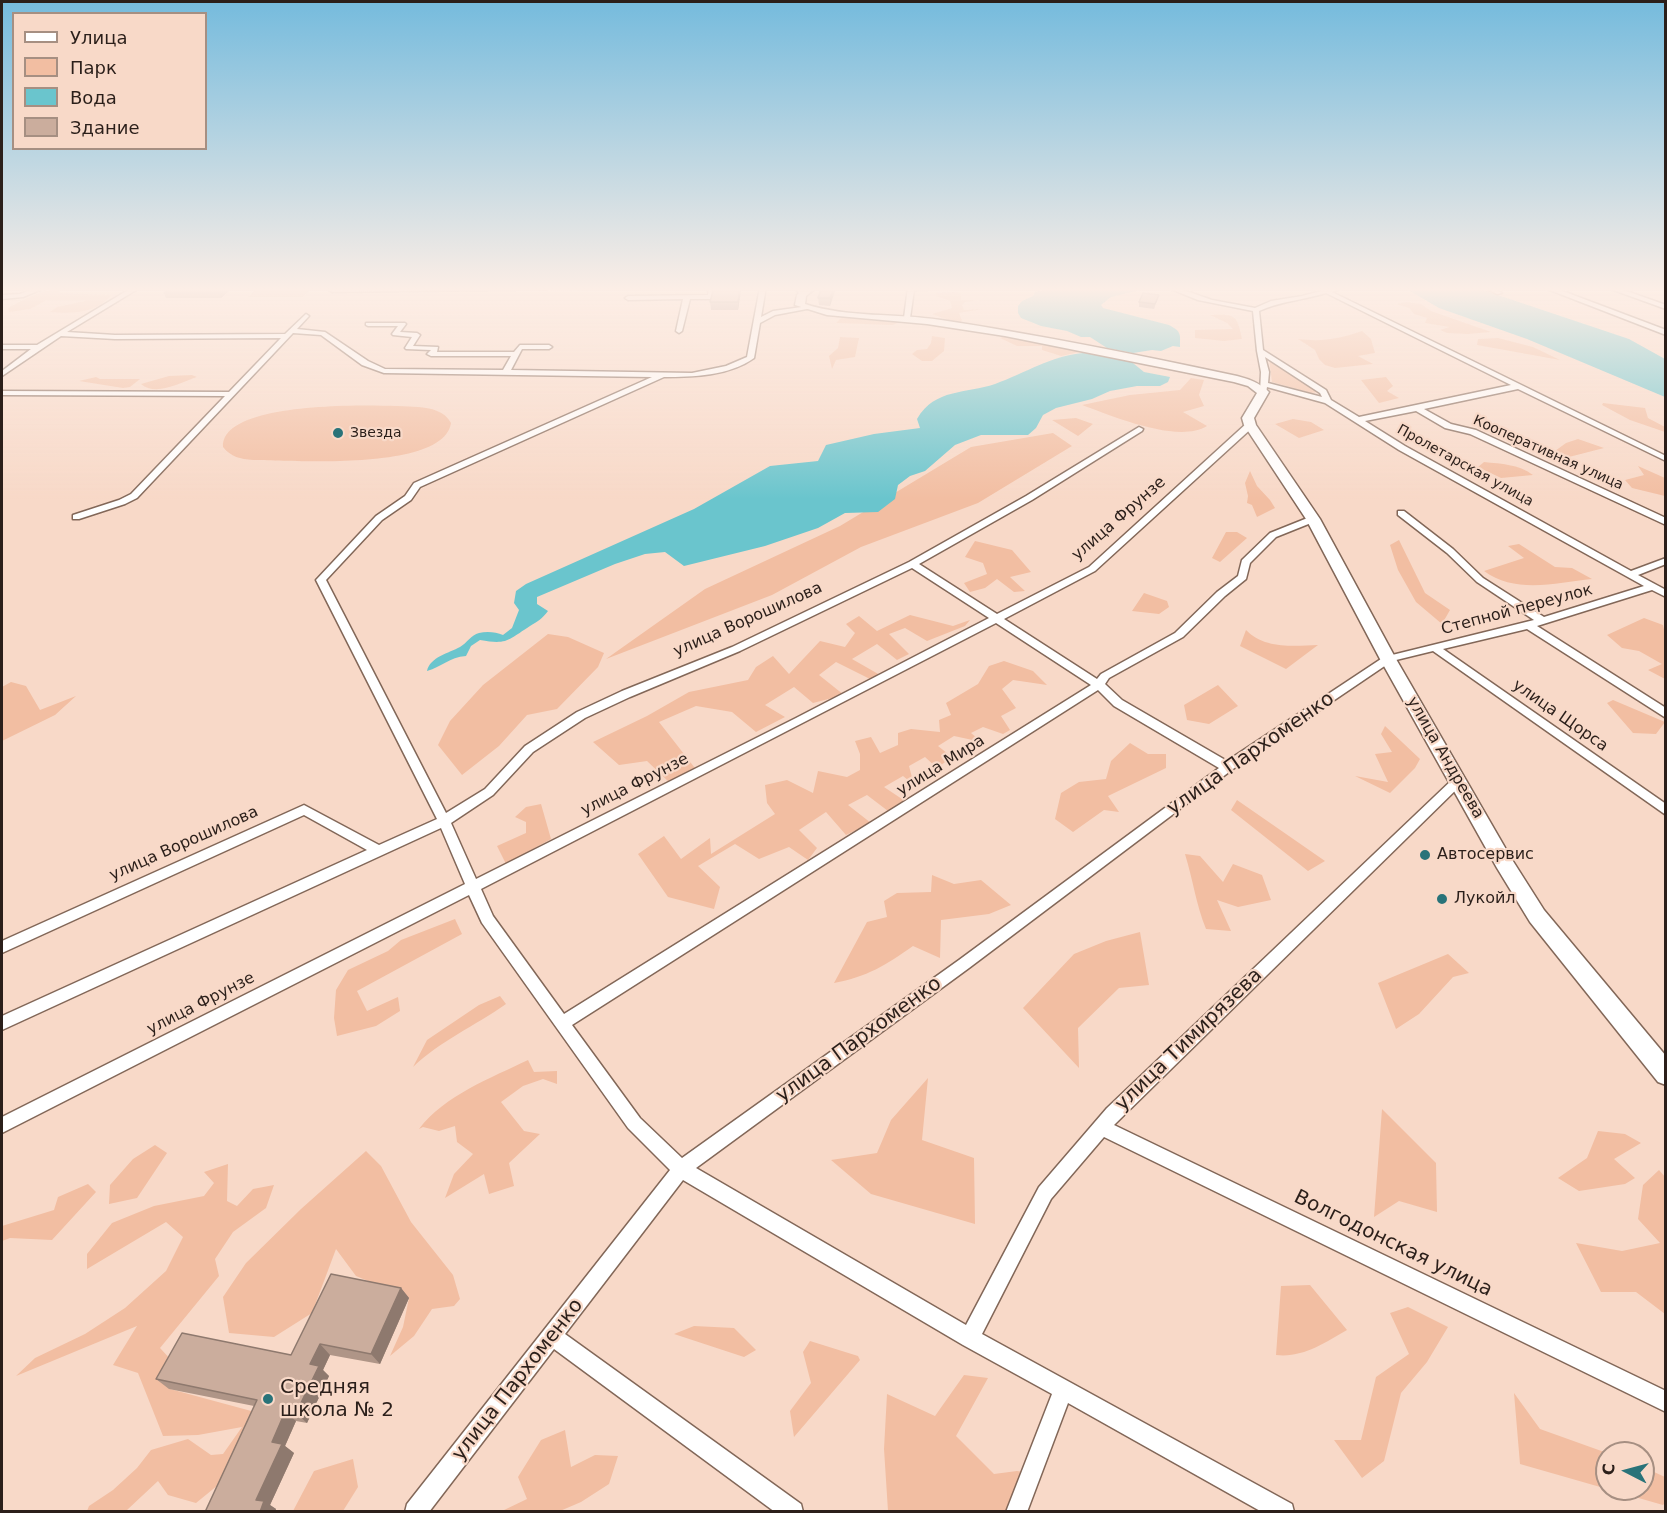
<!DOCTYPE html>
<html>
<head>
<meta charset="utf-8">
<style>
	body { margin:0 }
	#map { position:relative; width:1667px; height:1513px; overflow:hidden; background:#f8d9c8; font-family:"DejaVu Sans",sans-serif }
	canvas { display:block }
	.frame { position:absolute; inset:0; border:3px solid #2b1f1a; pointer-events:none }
	.legend { position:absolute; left:12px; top:12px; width:195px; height:138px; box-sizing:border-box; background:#f8d9c8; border:2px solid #a68f82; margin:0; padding:8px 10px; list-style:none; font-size:18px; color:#2b1f1a }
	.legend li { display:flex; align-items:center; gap:12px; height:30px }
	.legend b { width:30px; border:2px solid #a68f82 }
	.north { position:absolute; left:1595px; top:1441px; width:60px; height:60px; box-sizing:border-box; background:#f8d9c8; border:2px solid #a68f82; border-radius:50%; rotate:276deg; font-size:16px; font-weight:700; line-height:24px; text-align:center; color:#2b1f1a }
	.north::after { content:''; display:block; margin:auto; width:21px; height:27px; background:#297379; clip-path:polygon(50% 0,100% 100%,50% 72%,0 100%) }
</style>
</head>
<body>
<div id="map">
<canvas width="1667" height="1513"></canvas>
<div class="frame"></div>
<ul class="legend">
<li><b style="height:8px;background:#fff"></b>Улица</li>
<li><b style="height:16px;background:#f2bea2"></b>Парк</li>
<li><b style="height:16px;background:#6ac5cd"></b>Вода</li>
<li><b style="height:16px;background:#cbad9d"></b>Здание</li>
</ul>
<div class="north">С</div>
</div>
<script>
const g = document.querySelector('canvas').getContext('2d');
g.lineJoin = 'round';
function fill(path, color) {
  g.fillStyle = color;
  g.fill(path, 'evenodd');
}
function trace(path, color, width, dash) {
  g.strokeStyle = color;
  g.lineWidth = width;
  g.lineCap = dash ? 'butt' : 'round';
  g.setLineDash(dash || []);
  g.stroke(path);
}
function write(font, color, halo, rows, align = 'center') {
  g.font = font + ' "DejaVu Sans",sans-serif';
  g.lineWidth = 4.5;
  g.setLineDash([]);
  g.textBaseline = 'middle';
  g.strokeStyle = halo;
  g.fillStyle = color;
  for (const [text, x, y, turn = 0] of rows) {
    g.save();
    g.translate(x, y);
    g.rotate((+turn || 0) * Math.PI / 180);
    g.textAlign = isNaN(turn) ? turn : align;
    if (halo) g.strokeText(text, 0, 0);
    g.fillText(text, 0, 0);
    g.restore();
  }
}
const green = new Path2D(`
	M259 287H312L303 297H248Z
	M58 289 60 293 112 295C96 313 73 314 50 312L57 307 85 301 84 300H47L30 309 9 312 8 308C23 300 40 290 58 289Z
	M955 292 961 294V300H979L965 302 962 305 964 310 983 309 959 313 962 320 959 324 932 314 952 308 950 301 936 296V293Z
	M1406 302 1421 304 1431 311 1491 332 1468 334 1447 333 1440 330 1449 327 1425 323 1427 318 1414 314 1409 308 1396 304Z
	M1210 315C1235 314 1237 314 1242 339L1224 341 1195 338V330L1233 329 1227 323Z
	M842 317 898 320V323L892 325 836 323Z
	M1362 331 1371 339 1375 353 1358 356 1373 364 1335 368 1325 365 1319 359 1315 350 1298 339C1322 342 1339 339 1362 331Z
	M932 336 945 338 944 351 932 361H922L912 354 917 350 927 349 931 343Z
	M1004 336 1059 345 1080 352 1061 356 1042 350V346H1017L1000 338Z
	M840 337 859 338 855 357 836 360 832 369 829 356 838 348Z
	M1498 338 1533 347 1560 360 1477 345 1478 339Z
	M1269 359 1318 392 1311 393 1272 382Z
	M192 375 197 377C181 382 156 397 141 384L169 376Z
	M96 377 100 379H140L130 387 123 388 79 381Z
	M1386 377 1393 386 1387 391 1399 398 1379 403 1361 380Z
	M1191 378 1204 380 1199 395 1204 406 1183 412 1207 426C1178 444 1112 416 1082 405L1130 395 1180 390Z
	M1603 403 1645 408 1648 418 1665 427V432L1630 420 1602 405Z
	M418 407C431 408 445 411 451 423 444 472 289 460 253 460 240 459 231 457 223 447 221 398 386 405 418 407Z
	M1076 418 1093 424 1078 436 1052 420Z
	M1293 419 1311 422 1324 430 1299 438 1275 424Z
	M1053 433 1072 446 978 503 861 547 772 595 606 659 705 589 840 526 971 447Z
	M1578 439 1604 448 1569 457 1555 451 1566 443Z
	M1484 462C1502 464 1518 464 1533 475L1501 478 1478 467Z
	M1638 466 1665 478V496L1632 488 1625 480 1644 475Z
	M1250 471 1257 486 1270 500 1275 508 1257 517 1252 505 1247 503 1248 496 1245 483Z
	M1226 532H1237L1247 538 1220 562 1212 558Z
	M1399 540 1425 593 1450 610 1442 624 1416 602 1398 570 1390 545Z
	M975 541 1012 550 1031 572 1010 577 1025 591 1014 592 997 579 985 588 970 592 964 583 987 574 983 563 965 557Z
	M1519 544 1555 567 1572 568 1592 579C1556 583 1515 594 1484 571L1524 558 1508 546Z
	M1144 593 1167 601 1169 607 1159 614 1132 611Z
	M910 615 953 626 970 620 965 626 927 641 905 628 889 634 909 654 897 660 877 644 852 659 880 675 870 679 836 662 819 675 844 695 813 703 794 687 765 705 785 717 756 732 732 712 696 706 659 722 698 772 670 783 647 761 619 765 593 742 647 716 689 692 748 680 756 667 773 656 789 674 820 641 845 647 855 633 846 624 859 616 877 631Z
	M1644 618 1663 625 1666 638 1665 679 1648 670 1662 664 1639 651 1622 648 1607 635Z
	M1246 630C1264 649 1293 646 1318 645L1286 669 1240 646Z
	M548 634 568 637 604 653 598 667 557 709 527 715 499 746 462 775 438 745 450 721 483 685Z
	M1004 661 1033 671 1047 685 1013 680 1002 689 1016 708 1001 716 1010 730 1003 734 983 727 971 733 982 742 954 736 938 746 952 757 937 768 925 757 909 766 914 785 903 776 884 787 905 801 888 811 867 795 848 805 871 823 846 835 826 812 799 830 817 848 808 860 789 847 759 859 735 844 698 866 720 887 714 909 668 897 638 854 664 836 681 859 710 838 711 854 775 814 767 803 765 785 787 780 813 793 818 771 847 777 860 770V754L855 741 871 737 880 753 898 745V733L911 729 940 732 939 720 951 715 946 703 978 684 989 666Z
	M11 682 26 686 40 710 76 696 55 715 2 741V687Z
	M1218 685 1238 706 1209 724 1187 720 1184 705Z
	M1613 700 1665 722 1656 734 1633 733 1607 703Z
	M1385 726 1420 759 1415 768 1390 793 1355 776 1388 782 1375 754 1392 752 1381 734Z
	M1130 743 1148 754H1166V768L1108 796 1119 812 1104 810 1073 832 1055 819 1061 793 1079 782 1106 779 1111 761Z
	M1237 800 1325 861 1308 871 1231 810Z
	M541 804 551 839 506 864 497 846 526 833V822L515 817 526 807Z
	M1185 854 1200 856 1223 882 1233 864 1262 875 1271 900 1238 907 1217 900 1231 931 1206 929C1196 904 1193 880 1185 854Z
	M932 875 954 884 981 880 1011 905 989 914 941 920 940 958 913 946C886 965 867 977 834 983L867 922 887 917 884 901 897 893 931 892Z
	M455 919 462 934 357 991 367 1011 398 997 400 1011 376 1026 337 1036 334 1018 336 990 348 970 388 951 401 940Z
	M1140 932 1149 985 1119 988 1078 1028 1079 1068 1023 1008 1074 954 1106 941Z
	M1448 954 1469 973 1453 977 1419 1014 1396 1029 1378 983Z
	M500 996 506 1004C475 1026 440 1041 413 1067L427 1040 479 1005Z
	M528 1060 534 1072 557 1071V1084L543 1079 523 1086 501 1102 524 1131 540 1134 509 1163 514 1186 489 1194 484 1174 445 1198 454 1174 473 1154 457 1142 455 1126 439 1131 423 1127 419 1129C445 1095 491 1078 528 1060Z
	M928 1078 922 1140 974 1158 975 1224 871 1194 831 1160 877 1153 891 1120Z
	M1382 1109 1436 1163 1437 1212 1399 1201 1374 1217Z
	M1598 1131 1625 1134 1641 1143 1614 1159 1635 1178 1625 1184 1579 1191 1558 1178 1587 1158Z
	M155 1145 167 1153 137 1198 109 1204 110 1185 133 1159Z
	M366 1151 381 1166 411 1222 453 1275 460 1299 454 1306 432 1309 414 1336 390 1356 403 1327 409 1298 356 1276 336 1249 312 1313 274 1337 229 1333 223 1297 246 1263 301 1209Z
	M228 1164 227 1201 237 1206 253 1189 274 1185 266 1208 233 1232 215 1259 219 1276 160 1348 173 1362 170 1389 266 1415 234 1472 196 1503 168 1495 158 1481 127 1510 87 1511 89 1506 113 1490 137 1468 151 1450 188 1439 211 1455 223 1454 242 1427 198 1435 163 1436 138 1373 113 1365 137 1326 16 1376 35 1358 85 1334 125 1308 166 1271 183 1237 166 1222 87 1269V1254L112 1223 154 1206 204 1196 214 1183 204 1172Z
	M1659 1170 1666 1178 1665 1314 1636 1292H1601L1576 1243 1622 1251 1660 1243 1638 1219 1643 1185Z
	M88 1184 96 1192 52 1240 10 1238 2 1241V1226L54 1210 58 1197Z
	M1310 1285 1347 1330C1324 1343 1303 1358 1276 1355L1281 1286Z
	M1408 1307 1448 1327 1427 1362 1401 1393 1384 1461 1362 1478 1334 1440H1361L1376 1377 1409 1354 1390 1313Z
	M694 1326 734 1328 756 1350 744 1357 674 1334Z
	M810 1341 858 1356 860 1360 794 1437 790 1411 811 1383 803 1352Z
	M964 1375 988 1378 956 1436 994 1474 1017 1471 1032 1473 1008 1511H888L884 1449 887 1394 935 1416Z
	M1514 1393 1540 1429 1607 1453V1489H1643V1467L1665 1477V1503L1663 1505 1520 1464Z
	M565 1430 571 1467 595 1455 618 1456 609 1484 581 1502 560 1511H502L527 1499 518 1477 541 1440Z
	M353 1459 358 1487 343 1511H293L314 1471Z`);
const water = new Path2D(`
	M1152 287 1111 297 1101 305 1103 308 1169 325C1182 332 1180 334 1180 347L1173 346 1161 351 1152 350 1133 353 1107 348 1090 337H1081L1067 331 1041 326 1021 318 1018 313V306L1022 301 1033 296 1035 292 1056 287Z
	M1403 287H1474L1629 339 1665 359V397L1527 339 1439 308Z
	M1083 353 1128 359 1144 372 1170 377 1168 382 1160 386H1137L1110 391 1092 399 1056 408 1043 415 1036 428 1028 435H981L955 445 925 471 910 476 898 485 895 499 878 512 845 513 818 528 765 546 684 566 665 552 645 554 615 564 537 597V604L548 611C542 619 538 621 530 626 508 640 508 645 480 640L471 646 466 656C449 657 442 667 427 671 430 657 449 653 460 647 467 643 471 635 479 633 487 631 496 632 503 635L512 628 519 610 514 603 516 591 526 584 694 509 770 466 818 461 826 445 874 434 920 428 917 419C935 388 966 394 995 384 1025 373 1051 356 1083 353Z`);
const minor = new Path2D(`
	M37 287H47L23 297 2 299V295L20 294Z
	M133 287H141L67 332 115 335 285 334 306 314 309 316 297 329 325 332 368 361 385 369 503 370 511 356H431L427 354 431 350 406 349 405 348 412 337 393 335 392 334 398 326H368L366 325V323H405L406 324 400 332 417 333 420 335 413 346 438 347 437 352H514L520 345H549L552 347 549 349H522L511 370 692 373 726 366 747 357 760 287H766L761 317 773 311 809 306 812 308 775 315 760 323 754 358C729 376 693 377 664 377L420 487 411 500 382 520 326 580 446 813 485 789 525 746 577 712 622 691 732 647 909 562 1026 496 1139 427 1143 429 1142 431 1032 500 919 564 997 614 1089 567 1247 423H1253V427L1095 571 1004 619 1097 679 1101 674 1175 633 1217 592 1238 576 1242 560 1270 533 1310 517H1316V521L1276 537 1250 563 1246 579 1225 596 1183 637 1109 678 1105 684 1122 700 1227 761 1384 657 1534 620 1477 582 1447 553 1398 515V511H1404L1453 549 1483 578 1544 617 1644 586 1399 450 1325 403 1267 387 1266 393H1260L1261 372 1257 351 1253 311 1198 300 1166 287H1175L1212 300 1255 308 1271 301 1302 296 1321 291 1315 287 1327 289 1344 287 1332 292 1666 456V461L1518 389 1424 409 1451 424 1476 430 1666 518V525L1470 434 1445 428 1416 411 1365 421 1405 446 1631 571 1666 558V564L1638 575 1666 590V597L1652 590 1537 626 1666 708V718L1527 629 1443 649 1666 804V815L1433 651 1392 661 1237 766 969 968 696 1168 966 1325 1039 1187 1107 1108 1454 778H1462L1464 781 1462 784 1114 1125 1666 1391V1412L1104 1137 1051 1199 982 1334 1292 1504 1294 1512H1262L1068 1403 1027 1512H1006L1052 1394 963 1345 683 1180 565 1334 801 1504 803 1512H775L554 1349 429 1512H405L407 1504 670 1170 628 1128 482 923 469 895 2 1133V1117L465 884 441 828 2 1030V1016L367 850 304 815 2 953V941L304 805 379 845 437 819 316 580 376 516 405 496 414 483 652 377 384 373 362 365 321 335 293 333 137 498 125 504 79 519H73V515L119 500 131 494 225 396 2 395V391L229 392 281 338 115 339 61 336 2 376V371L31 349H2V345H37ZM1326 293 1511 385 1359 417 1331 400 1326 390 1263 350 1259 311C1280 301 1304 300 1326 293ZM1265 357 1320 393 1322 397 1268 383 1269 372ZM912 568 989 618 796 718 476 879 451 823 493 795 533 752 585 718 630 697 740 651ZM996 623 1091 685 564 1014 493 916 481 889ZM1098 690 1114 706 1219 768 959 960 682 1158 640 1118 572 1025Z
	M414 287H704L332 292 329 290 332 288Z
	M709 287H715L714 297 711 299H690L682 331 679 333 676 331 683 299 628 300 625 298 628 296 708 295Z
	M792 287 802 288 805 295 800 296 797 290Z
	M908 287H1000L914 290 910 318 907 320 904 318Z
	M1483 287H1492L1502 293 1497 294Z
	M1542 287H1552L1666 330V335Z
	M1605 287H1615L1666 305V309Z`);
const primary = new Path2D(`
	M806 287H817L806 296 805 304C848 318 896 313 941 320 1040 335 1139 355 1237 376 1249 379 1260 383 1269 392L1254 418 1256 425 1320 519 1396 659 1511 858 1544 910 1666 1056V1085L1658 1082 1530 922 1497 868 1380 659 1306 519 1244 425 1242 418 1257 393 1248 386 1234 382 1005 336 927 324 827 315 795 305 797 295Z`);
const wall = new Path2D(`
	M171 287H233L221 298H166L164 293Z
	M714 287H741L738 310H711L710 302Z
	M835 291 830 306 819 305 818 298Z
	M1159 295 1154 309 1139 307V302Z
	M401 1288 409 1298 380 1364 330 1355 323 1370 329 1376 307 1423 296 1421 285 1446 294 1453 270 1505 276 1509 275 1512H205L254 1406 169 1389 156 1379 291 1355Z`);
const shadedWall = new Path2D(`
	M226 287H233L221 298 220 293Z
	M740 287H741V291L738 310V302Z
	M834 287H835V291L830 306V298Z
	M401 1288 409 1298 380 1364 371 1354Z
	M320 1344 330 1355 323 1370 329 1376 307 1423 296 1413 310 1364Z
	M285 1412 296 1421 285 1446 294 1453 270 1505 276 1509 275 1512H260L256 1500 272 1442Z`);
const building = new Path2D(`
	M171 287H226L220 293H164Z
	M714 287H740L738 302H710Z
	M822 287H834L830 298H818Z
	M1143 293 1159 295 1155 304 1139 302Z
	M331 1274 401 1288 371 1354 320 1344 310 1364 319 1366 296 1413 285 1412 272 1442 282 1444 256 1500 264 1501 260 1512H205L257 1400 156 1379 182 1333 291 1355Z`);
const markers = [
	[338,433,6,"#297379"],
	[1425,855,6,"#297379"],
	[1442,899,6,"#297379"],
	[268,1399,6,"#297379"]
];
const farPoinames = [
	["Звезда",350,433]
];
const farStreetnames = [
	["Кооперативная улица",1548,453,24],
	["Пролетарская улица",1465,466,29]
];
const streetNames = [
	["улица Фрунзе",1119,519,-41],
	["Степной переулок",1517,610,-15],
	["улица Ворошилова",748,620,-24],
	["улица Щорса",1560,716,35],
	["улица Андреева",1445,758,60],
	["улица Мира",941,766,-32],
	["улица Фрунзе",635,785,-27],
	["улица Ворошилова",184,844,-24],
	["улица Фрунзе",201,1004,-27]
];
const poiNames = [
	["Автосервис",1437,855],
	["Лукойл",1454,899]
];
const nearStreetnames = [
	["улица Пархоменко",1251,754,-35],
	["улица Пархоменко",859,1040,-36],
	["улица Тимирязева",1189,1040,-44],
	["Волгодонская улица",1393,1244,26],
	["улица Пархоменко",518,1380,-52]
];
const nearPoinames = [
	["Средняя",280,1388],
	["школа № 2",280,1411]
];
fill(green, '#f2bea2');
fill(water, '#6ac5cd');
trace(minor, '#826758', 3);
trace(primary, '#826758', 3);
fill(minor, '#fff');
fill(primary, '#fff');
fill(wall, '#af9587');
fill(shadedWall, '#8e796e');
fill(building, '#cbad9d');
trace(building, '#8e796e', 1.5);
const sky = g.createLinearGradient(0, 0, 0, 499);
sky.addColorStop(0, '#75bbdd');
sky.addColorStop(0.58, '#fceee6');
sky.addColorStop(1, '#fceee600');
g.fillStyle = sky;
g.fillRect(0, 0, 1667, 499);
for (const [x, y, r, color] of markers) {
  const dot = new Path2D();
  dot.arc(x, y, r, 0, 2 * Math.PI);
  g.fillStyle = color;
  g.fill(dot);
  trace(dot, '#f8d9c8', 2);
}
write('14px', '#2b1f1a', '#f8d9c8', farPoinames, 'left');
write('14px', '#2b1f1a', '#f8d9c8', farStreetnames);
write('16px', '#2b1f1a', '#f8d9c8', streetNames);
write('16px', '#2b1f1a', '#f8d9c8', poiNames, 'left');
write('20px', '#2b1f1a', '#f8d9c8', nearStreetnames);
write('20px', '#2b1f1a', '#f8d9c8', nearPoinames, 'left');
</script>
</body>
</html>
